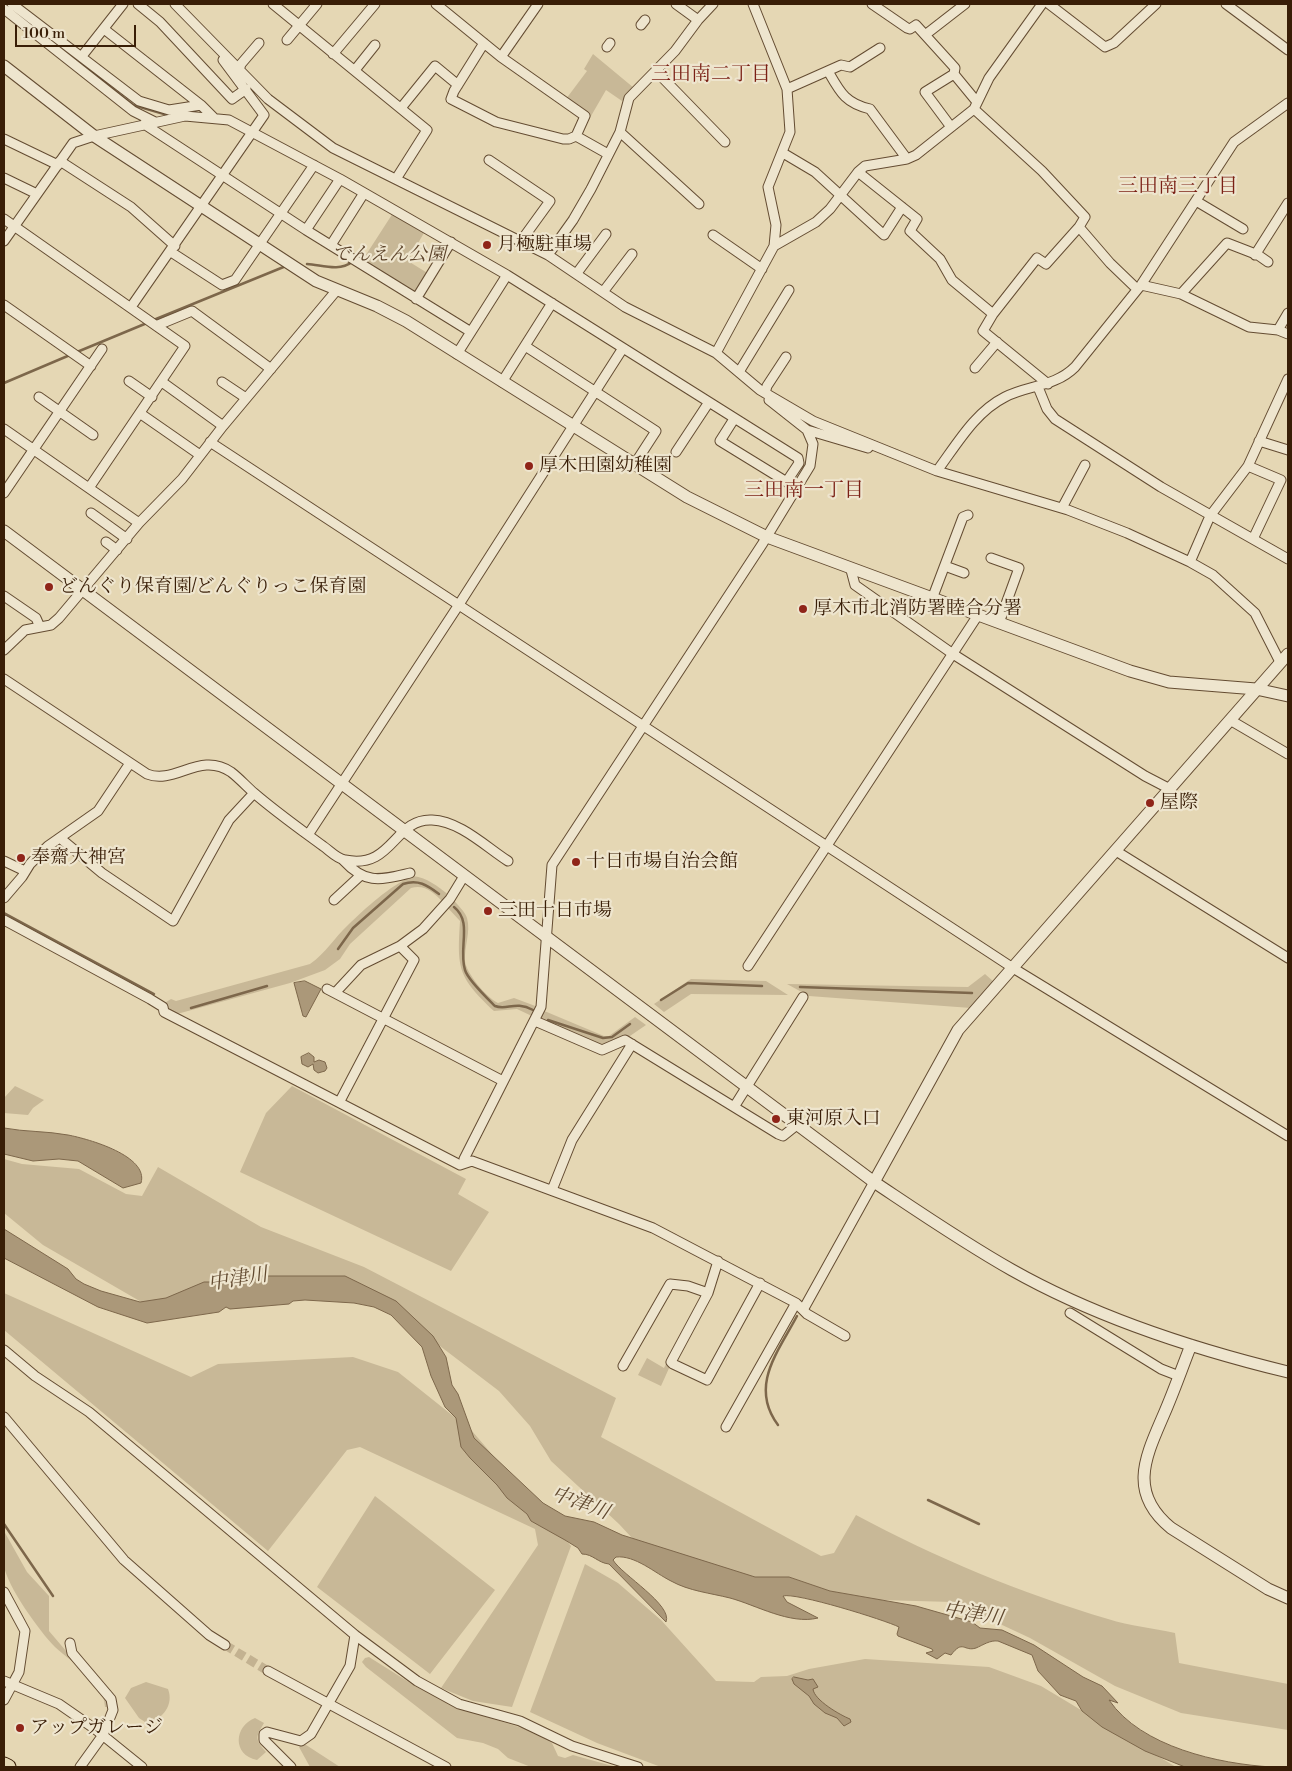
<!DOCTYPE html>
<html>
<head>
<meta charset="utf-8">
<style>
	body { margin:0 }
	#map { position:relative; width:1292px; height:1771px; overflow:hidden; background:#e5d7b4; font-family:"Libre Bodoni",serif }
	canvas { display:block }
	.frame { position:absolute; inset:0; border:5px solid #391e07; pointer-events:none }
	.scale { position:absolute; left:15px; top:25px; width:121px; height:22px; box-sizing:border-box; border:2px solid #391e07; border-top:0; padding-left:6px; font-size:15px; line-height:18px; white-space:nowrap; color:#391e07; -webkit-text-stroke:4px #eee5ce; paint-order:stroke }
</style>
</head>
<body>
<div id="map">
<canvas width="1292" height="1771"></canvas>
<div class="frame"></div>
<div class="scale">100 m</div>
</div>
<script>
const g = document.querySelector('canvas').getContext('2d');
g.lineJoin = 'round';
function fill(path, color) {
  g.fillStyle = color;
  g.fill(path, 'evenodd');
}
function trace(path, color, width, dash) {
  g.strokeStyle = color;
  g.lineWidth = width;
  g.lineCap = dash ? 'butt' : 'round';
  g.setLineDash(dash || []);
  g.stroke(path);
}
function write(font, color, halo, rows, align = 'center') {
  g.font = font + ' "Libre Bodoni","Noto Serif JP",serif';
  g.lineWidth = 4.5;
  g.setLineDash([]);
  g.textBaseline = 'middle';
  g.strokeStyle = halo;
  g.fillStyle = color;
  for (const [text, x, y, turn = 0] of rows) {
    g.save();
    g.translate(x, y);
    g.rotate((+turn || 0) * Math.PI / 180);
    g.textAlign = isNaN(turn) ? turn : align;
    if (halo) g.strokeText(text, 0, 0);
    g.fillText(text, 0, 0);
    g.restore();
  }
}
const green = new Path2D(`
	M593 54 634 88 622 101 606 90 591 116 566 99 587 71 584 69Z
	M393 213 425 231 408 261 429 274 418 294 362 261Z
	M413 876C428 878 437 886 449 895L443 902C434 893 425 884 411 888L350 944 340 959 325 970 290 983 177 1014 163 1004 171 999 176 1001 310 964C326 953 334 938 348 925 366 908 389 886 413 876Z
	M453 899C457 905 465 911 467 918 471 932 464 947 465 961 466 973 487 998 498 1003L514 998 538 1007 534 1017 517 1009 494 1011C458 977 457 969 460 921L447 907Z
	M985 974 994 982 971 1008 809 996 787 984 968 987Z
	M691 979 766 981 788 995 691 994 664 1012 654 1004Z
	M542 1010 604 1036H609L635 1017 646 1025 627 1038 603 1046 537 1021Z
	M15 1086 44 1100 33 1108 28 1115 4 1113V1098Z
	M292 1086 466 1179 458 1194 489 1212 451 1271 240 1172 266 1113Z
	M4 1159 22 1164 79 1169 126 1194 142 1196 158 1167 261 1227 364 1267 616 1398 601 1437 821 1556 834 1553 856 1515C934 1557 1023 1594 1108 1619 1130 1626 1153 1628 1175 1633L1179 1663 1288 1684V1730L1181 1713 1115 1686 1030 1638 953 1602 879 1600 830 1591 789 1577H755L659 1567 619 1524 551 1461 530 1426 499 1391 365 1289 150 1307 43 1245 4 1213Z
	M4 1293 191 1377 218 1364 353 1357 398 1372 472 1431 571 1546 512 1707 473 1701 441 1688 538 1545 535 1529 360 1447 347 1450 268 1551 4 1330Z
	M647 1358 664 1368 666 1364 670 1366 661 1386 638 1375Z
	M375 1496 495 1590 430 1674 317 1587Z
	M4 1531 27 1572 49 1596V1631L72 1658 98 1683 106 1694 108 1707H105C103 1678 74 1665 55 1647 40 1632 7 1586 4 1566 2 1555 4 1542 4 1531Z
	M585 1564 618 1583 661 1620 716 1681 754 1682 761 1677 787 1676 809 1669 865 1659 989 1667 1041 1686 1176 1767H661L597 1743 530 1712Z
	M369 1657 415 1686 461 1709 532 1731 552 1743 558 1756 565 1758 573 1755 616 1767H531L508 1758 498 1749 483 1743 457 1738 366 1667 362 1662 365 1658Z
	M146 1682 168 1689C174 1705 163 1718 148 1724L139 1718 125 1698 131 1688Z
	M255 1718 264 1723C256 1737 254 1738 266 1752L257 1760C232 1755 234 1726 255 1718Z
	M303 1743 340 1767H310L299 1747Z`);
const water = new Path2D(`
	M305 981 321 989 306 1017 303 1016 294 983Z
	M309 1053 314 1057V1062L319 1060 325 1062 327 1068 325 1071 318 1073 314 1070 313 1064 308 1067 302 1064 301 1057Z
	M4 1128C25 1132 47 1131 68 1135 89 1139 149 1156 141 1183L123 1188 78 1161 59 1159 33 1161 4 1154Z
	M4 1229 68 1269 76 1279 84 1284 101 1291 140 1302 166 1298 204 1282H223L247 1276H345L396 1301 433 1336 446 1357 452 1385 458 1394 474 1438 543 1503 565 1516 594 1522 622 1535 755 1577H789L830 1591 916 1606 972 1622 980 1628 1002 1630 1034 1645 1083 1677 1102 1686 1118 1703 1109 1700C1141 1747 1219 1764 1272 1767H1185L1145 1751 1102 1727 1082 1711 1076 1701 1060 1695 1038 1671 1032 1655 998 1641C990 1640 983 1645 976 1648 964 1652 963 1639 951 1655L945 1653 937 1659 926 1653 933 1651 932 1649 898 1636 897 1634 899 1627C885 1620 795 1592 783 1596L787 1602 818 1618C790 1625 756 1605 730 1598 710 1593 689 1591 671 1581 655 1573 635 1555 616 1557L613 1560C622 1575 673 1605 666 1622L609 1564C598 1563 593 1554 582 1554L578 1548 565 1540 531 1521 527 1514 507 1498 497 1485 470 1458 461 1447 456 1418 445 1407 431 1376 422 1347 391 1315 374 1307 354 1303 305 1300 293 1301 289 1304 230 1309 226 1307 219 1312 147 1323 98 1307 4 1258Z
	M794 1677 808 1680 813 1679 818 1687 813 1689C814 1700 840 1715 850 1719L851 1722 844 1726 837 1718 825 1713 814 1704 809 1696 794 1684 792 1679Z`);
const stream = new Path2D(`
	M50 39 133 105 164 114
	M307 264C322 265 339 272 352 262
	M156 319 286 266
	M77 352 147 323
	M4 383 70 355
	M454 907C473 922 458 948 465 970 468 980 487 998 495 1006 507 1011 515 1000 533 1010
	M4 913 154 994
	M338 949 353 928 403 884C418 879 427 885 439 894
	M800 987 972 993
	M661 1000 688 983 762 986
	M191 1008 267 986
	M548 1020 603 1038 612 1037 630 1024
	M778 1425C749 1386 778 1352 797 1316
	M928 1500 979 1524
	M4 1524 53 1596`);
const minorTunnel = new Path2D(`
	M225 1645 268 1671`);
const minor = new Path2D(`
	M12 4 139 101 169 110 201 105
	M138 4 160 22 232 99 246 89
	M175 4 268 99 333 148 548 255 625 307 716 353 760 390 813 421 937 471 1068 510 1127 533 1190 562 1213 575 1255 613 1280 662
	M273 4 427 130 396 179
	M436 4 501 57 585 116 576 136
	M676 4 698 20
	M753 4 787 89 790 132 768 187 776 225 774 246
	M872 4 907 28 910 29 916 25 955 68 954 74 977 102
	M1049 4 1105 47 1114 43 1156 4
	M1226 4 1288 50
	M4 9 133 111 155 122
	M641 25 645 20
	M104 29 201 105 214 118
	M925 35 965 4
	M287 40 317 4
	M484 43 454 91 451 99 496 122 563 139H569L576 136 608 154
	M607 47 610 43
	M333 54 375 4
	M82 56 123 4
	M501 57 538 4
	M239 70 241 64 259 43
	M355 70 375 45
	M656 71 725 142
	M828 71C840 92 845 103 870 109L907 159
	M787 89 841 65 850 67 880 48
	M401 108 435 66 458 85
	M974 109 1042 171 1085 217 1079 227 1110 263 1137 289
	M144 124 306 230 471 332
	M951 127 925 92 954 74
	M620 132 699 204
	M4 139 58 165
	M783 153 815 172 884 235 902 207
	M489 160 550 201 521 241
	M60 161 131 207 175 246
	M858 172 917 219 910 231 940 259 952 280 993 314
	M4 178 37 194
	M1196 201 1243 229
	M4 219 185 346 89 488
	M306 230 340 179
	M713 235 762 269
	M4 241 73 143 94 136 185 116 229 120 340 179 507 275 798 458 799 463 787 481
	M331 245 364 193
	M171 252 222 285 235 280 314 165
	M548 255 573 220 591 189 620 132 629 98 675 51 698 20 713 4
	M1255 255 1288 203
	M577 273 606 234
	M1141 285 1181 294 1249 327 1278 330 1288 334
	M603 292 632 254
	M1181 294 1227 243 1258 255 1268 262
	M416 299 451 242
	M4 305 91 366
	M131 307 264 115 223 60
	M158 325 192 311 271 369
	M1278 330 1288 313
	M525 346 656 431 634 465
	M716 353 774 246 816 222 830 209 858 172 865 166 907 159 916 155 974 109 989 78 1042 4
	M457 354 507 275
	M975 368 997 342
	M739 372 789 290
	M129 381 152 397
	M162 382 223 426
	M222 382 246 398
	M502 382 552 303
	M1048 384 983 331 993 314 1037 258 1046 264 1079 227
	M1038 387 1047 409 1055 419 1161 487 1288 559
	M765 393 767 386 786 357
	M39 397 93 435
	M769 400 807 430 868 448
	M141 414 200 455
	M734 419 720 441 790 484
	M4 429 139 523
	M807 430 813 444 810 466 763 543 552 865 541 1007 464 1159 466 1163 472 1161 653 1228 796 1303 807 1314 845 1336
	M1259 441 1288 450
	M210 442 1013 968 1288 1136
	M676 452 709 402
	M1248 466 1281 480 1253 539
	M937 471C957 444 975 412 1005 397 1028 385 1055 387 1075 367L1141 285 1234 142 1288 103
	M4 493 102 349
	M1062 508 1085 465
	M91 513 127 539
	M106 542 117 550
	M991 558 1019 568 999 623
	M1190 562 1210 516 1248 466 1288 379
	M945 566 964 573
	M851 570 855 585 953 654 1145 776 1170 789
	M4 596 36 618 40 627
	M932 599 963 517 968 515
	M4 650 25 630 51 625 59 618 139 523 182 479 223 426 336 291
	M4 679 147 774C175 785 200 751 231 772 239 778 246 786 254 793 276 812 300 829 323 846 329 850 337 859 345 860 393 870 394 818 432 820 460 821 486 847 508 861
	M1230 720 1288 754
	M308 835 458 606 623 348
	M60 838 102 873 173 921 229 820 254 793
	M1116 851 1288 958
	M343 860C366 885 380 880 410 873
	M4 861 25 871
	M4 898 22 877 30 864 48 846 98 811 130 763
	M334 900 361 875
	M4 920 150 999 163 1007 164 1012 460 1165 466 1163
	M748 966 978 615
	M327 989 503 1081
	M335 993 361 965 400 946 423 929 450 899 464 876
	M535 1021 602 1050 625 1040 778 1134 783 1136 798 1124
	M340 1101 414 960 400 946
	M734 1107 803 997
	M552 1190 572 1140 632 1044
	M718 1261 708 1293 671 1362 673 1364 707 1380 760 1283
	M803 1310 874 1182
	M1070 1313 1161 1369 1179 1376
	M4 1350 35 1376 89 1412 355 1635 417 1681 459 1704 520 1721 572 1746 638 1767
	M623 1366 670 1284 688 1286 708 1293
	M4 1417 124 1560 209 1635 225 1645
	M726 1427 796 1303
	M4 1592 25 1631 19 1672 4 1700
	M70 1643 72 1653 111 1699 113 1710 103 1735 80 1767
	M268 1671 446 1767
	M4 1681 59 1704 95 1729 142 1767
	M291 1767 264 1740V1734L267 1732 301 1741 311 1734 350 1666 355 1635`);
const tertiary = new Path2D(`
	M4 66 94 136 316 281 377 306 406 321 687 497 767 537 1130 671 1169 682 1256 689 1288 696
	M4 531 874 1182C919 1212 964 1243 1012 1270 1097 1318 1193 1349 1288 1372
	M874 1182 958 1030 1288 654
	M1191 1345C1182 1368 1174 1391 1164 1414 1146 1456 1127 1492 1171 1528L1268 1589 1288 1598`);
const trunk = new Path2D(`
	M4 1765 8 1767`);
const markers = [
	[487,245,5,"#8f2418"],
	[529,466,5,"#8f2418"],
	[49,587,5,"#8f2418"],
	[803,609,5,"#8f2418"],
	[1150,803,5,"#8f2418"],
	[21,858,5,"#8f2418"],
	[576,862,5,"#8f2418"],
	[488,911,5,"#8f2418"],
	[776,1119,5,"#8f2418"],
	[20,1728,5,"#8f2418"]
];
const poiNames = [
	["月極駐車場",497,245],
	["厚木田園幼稚園",539,466],
	["どんぐり保育園/どんぐりっこ保育園",59,587],
	["厚木市北消防署睦合分署",813,609],
	["屋際",1160,803],
	["奉齋大神宮",31,858],
	["十日市場自治会館",586,862],
	["三田十日市場",498,911],
	["東河原入口",786,1119],
	["アップガレージ",30,1728]
];
const parkNames = [
	["でんえん公園",389,255]
];
const neighbourhoodNames = [
	["三田南二丁目",711,75],
	["三田南三丁目",1178,187],
	["三田南一丁目",804,491]
];
const waterNames = [
	["中津川",238,1280,-9],
	["中津川",580,1504,20],
	["中津川",973,1615,9]
];
fill(green, '#c8b897');
fill(water, '#ab9879');
trace(water, '#7d674b', 1);
trace(stream, '#7d674b', 2.5);
trace(minorTunnel, '#c3b291', 9, [9, 4.5]);
trace(minor, '#644c32', 11);
trace(tertiary, '#644c32', 13);
trace(trunk, '#391e07', 17);
trace(minor, '#eee5ce', 9);
trace(tertiary, '#eee5ce', 11);
trace(trunk, '#e5d7b4', 15);
for (const [x, y, r, color] of markers) {
  const dot = new Path2D();
  dot.arc(x, y, r, 0, 2 * Math.PI);
  g.fillStyle = color;
  g.fill(dot);
  trace(dot, '#eee5ce', 2);
}
write('19px', '#391e07', '#eee5ce', poiNames, 'left');
write('italic 19px', '#5d442b', '#eee5ce', parkNames);
write('20px', '#7a1f14', '#eee5ce', neighbourhoodNames);
write('italic 20px', '#61492f', '#eee5ce', waterNames);
</script>
</body>
</html>
